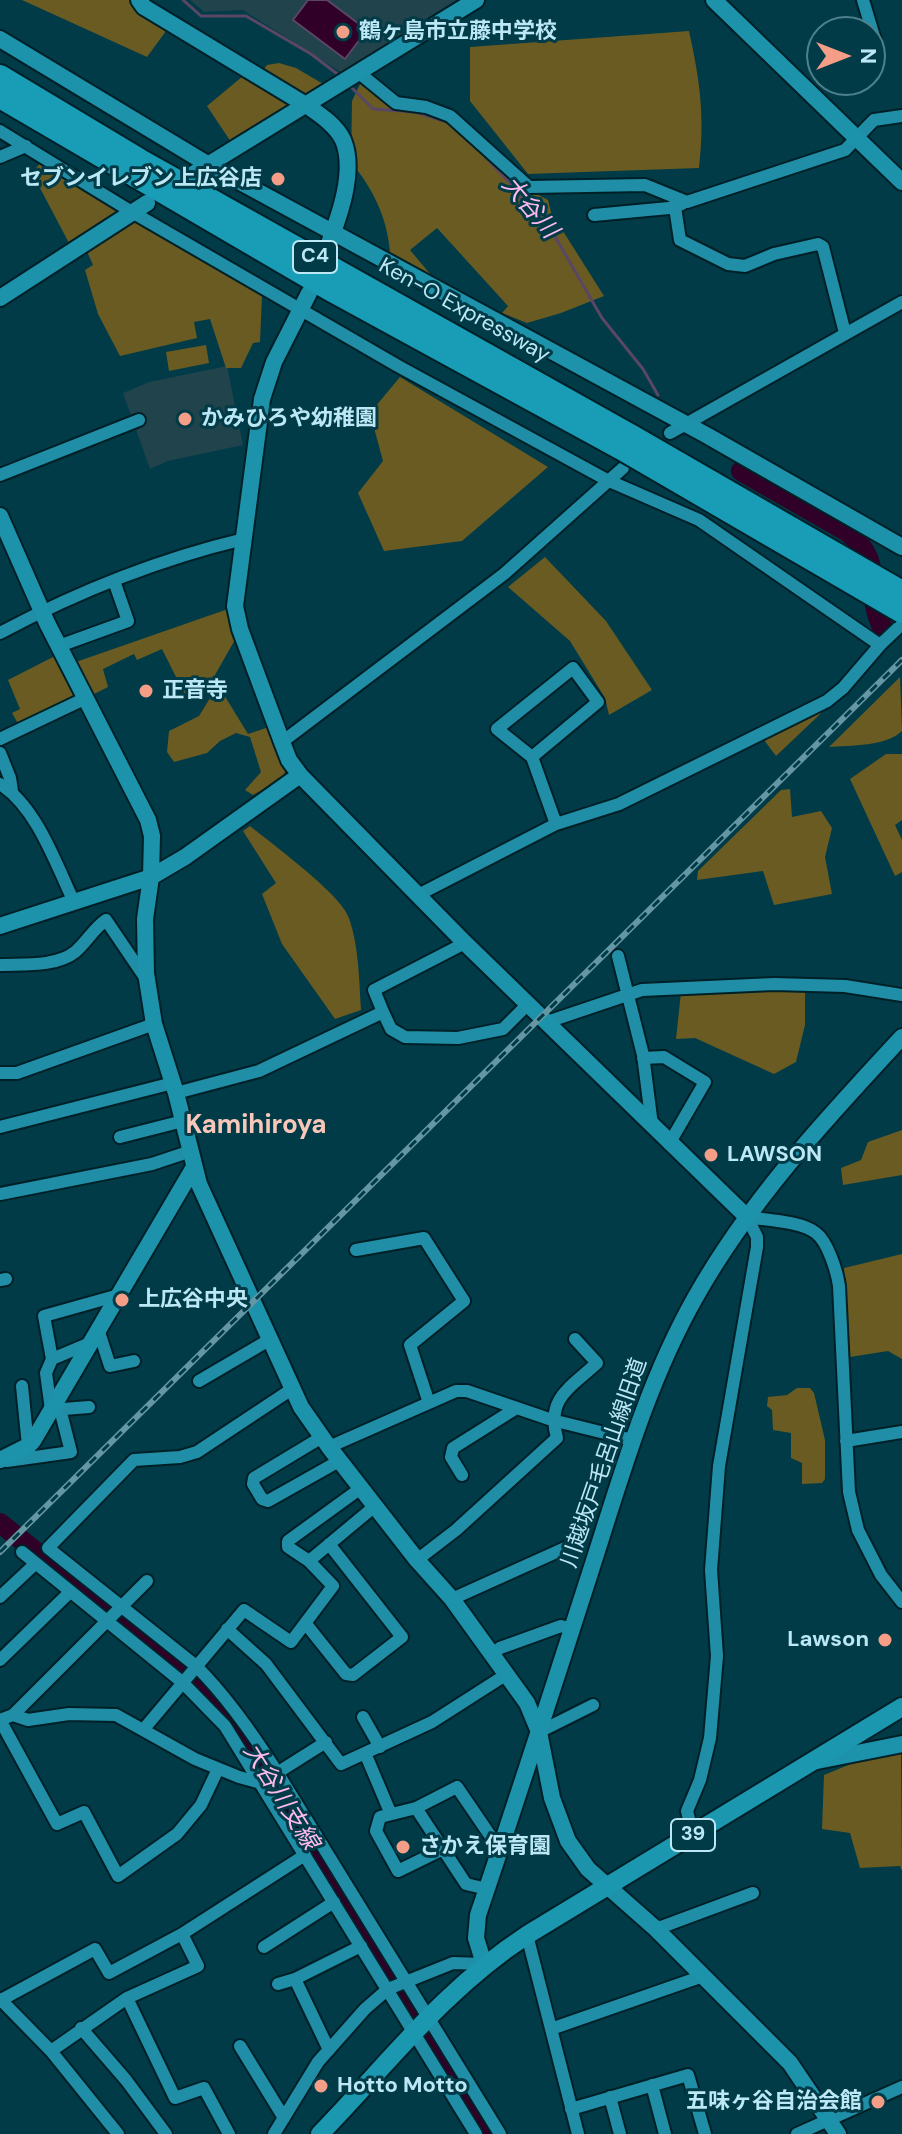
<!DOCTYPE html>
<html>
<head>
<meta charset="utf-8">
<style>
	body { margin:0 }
	#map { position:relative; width:902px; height:2134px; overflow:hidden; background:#003b47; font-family:"DM Sans",sans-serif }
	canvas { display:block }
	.north { position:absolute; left:806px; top:16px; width:80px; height:80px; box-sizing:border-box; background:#003b47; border:2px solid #4b808c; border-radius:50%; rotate:90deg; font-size:22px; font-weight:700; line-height:32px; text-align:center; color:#bbe8f4 }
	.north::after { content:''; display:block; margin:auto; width:28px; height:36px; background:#f49e87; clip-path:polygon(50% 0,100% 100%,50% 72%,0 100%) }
</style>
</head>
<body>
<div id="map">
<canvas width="902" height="2134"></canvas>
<div class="north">N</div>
</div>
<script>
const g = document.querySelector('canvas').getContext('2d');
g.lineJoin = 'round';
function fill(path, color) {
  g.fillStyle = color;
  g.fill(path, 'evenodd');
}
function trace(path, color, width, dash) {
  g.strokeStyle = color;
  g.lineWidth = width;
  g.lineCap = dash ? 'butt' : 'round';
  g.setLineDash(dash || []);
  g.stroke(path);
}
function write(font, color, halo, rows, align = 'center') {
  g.font = font + ' "DM Sans","Noto Sans JP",sans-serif';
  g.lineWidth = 6;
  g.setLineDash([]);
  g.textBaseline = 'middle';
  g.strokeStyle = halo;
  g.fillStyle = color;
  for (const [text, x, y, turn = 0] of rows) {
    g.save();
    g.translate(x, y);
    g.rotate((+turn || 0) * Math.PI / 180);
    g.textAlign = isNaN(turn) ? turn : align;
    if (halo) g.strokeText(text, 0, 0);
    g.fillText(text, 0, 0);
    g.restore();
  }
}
const built = new Path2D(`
	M190 0H456L342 73 243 10 204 12Z
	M227 366 243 445 168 461 150 469 123 393 149 382Z`);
const green = new Path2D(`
	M22 0H133L169 27 147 57Z
	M689 31C700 81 705 116 699 168L528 174 470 101V47Z
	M279 63 296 68 325 85 308 95 264 69 267 65Z
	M243 76 290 105 231 142 207 106Z
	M361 82 396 108 452 122 516 183 548 200 551 212 604 296 561 313 527 323 502 313 508 306 437 228 410 250 431 275 390 252C387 217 373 189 351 162L352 101Z
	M41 162 124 210 69 243 32 173Z
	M138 221 262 296 260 342 253 343 241 368H226L210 319 194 322 197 338 120 356 98 314 85 270 93 265 86 249Z
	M206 345 209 363 169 371 166 352Z
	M400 377 548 467 462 541 384 551 358 493 383 461 370 413Z
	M545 557 606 621 652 690 609 715 605 698 570 641 508 587Z
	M228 609 236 638 211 682 185 695 162 649 137 660 134 654 103 669 108 687 90 696 73 663Z
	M55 656 77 699 20 727 12 713 20 709 8 680Z
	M869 660 873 664 776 756 761 736 821 697Z
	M900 677 902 731C885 747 851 745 829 747Z
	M218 685 248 734 269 727 285 771 284 778 253 795 245 790 261 772 250 737 236 733 220 741 207 753 174 762 167 752 169 731 199 716Z
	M886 754H902V820L895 825 902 840V872L895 876 850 779Z
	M790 789 792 817 821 811 832 828 825 857 832 894 774 905 763 871 697 880 698 871 781 790Z
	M250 826C272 844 341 894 349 918 359 947 359 979 361 1010L335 1019 282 944 262 894 276 883 243 831Z
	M781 988 805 990V1025L796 1062 774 1074 695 1038 676 1039 681 992Z
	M902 1130V1175L843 1185 841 1168 861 1160 868 1142Z
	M902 1254V1359L888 1351 850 1357 844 1268Z
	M797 1388H810L814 1393 825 1440V1479L822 1483 802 1484V1463L791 1458V1433L773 1430 772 1410 767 1406 768 1397 787 1395Z
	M901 1752 902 1871 900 1866 860 1868 850 1833 822 1829 824 1775 875 1754Z`);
const water = new Path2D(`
	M308 0H327L367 30 345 59 293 20Z`);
const stream = new Path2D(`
	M183 0 201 16H246L311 54 340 76
	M349 85 373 109 415 112 450 123
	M476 147 511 184 526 207 546 221 602 318 643 369 658 395`);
const river = new Path2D(`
	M741 471 846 531C888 564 862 587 883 629
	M0 1523 195 1678 237 1727 489 2134`);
const street = new Path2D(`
	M863 0 875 40
	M358 72 396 103 426 107 450 116 529 187 645 185 687 202 845 150 874 120 902 116
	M0 131 132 212 398 366 607 480 699 520 880 645 902 624
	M0 157 26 146
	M675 207 680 240 728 264 745 266 774 254 818 244 823 247 845 333
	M594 215 669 208 682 204
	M670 433 902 302
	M0 475 139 420
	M0 633C77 592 160 559 244 539
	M59 646 128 621 114 581
	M0 739 86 698
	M282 742 504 574 623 468
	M0 753 10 778 12 791
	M532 757 598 702 573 668 497 729 532 757 556 824
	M0 784C36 806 56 864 74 902
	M418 895 556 824 619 804 827 701 843 688 880 645
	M618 956 643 1055 652 1125
	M0 965C23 964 56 967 75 952 86 943 94 928 106 920L146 979
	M383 1012 374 990 465 943
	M547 1022 642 990 774 984 845 986 902 995
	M643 1058 664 1057 705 1082 669 1144
	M0 1073H17L154 1024
	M176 1093 259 1071 383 1012 391 1029 405 1037 458 1038 503 1029 528 1004
	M0 1127 173 1083
	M120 1137 183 1121
	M0 1194 152 1164 191 1151
	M356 1250 424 1238 464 1301 410 1345 429 1403
	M0 1280 6 1279
	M98 1329 110 1366 134 1361
	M52 1359 90 1343
	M199 1381 269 1340
	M22 1386 28 1446
	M292 1389 197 1452 180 1457 134 1460 48 1548 196 1666C228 1698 253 1734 277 1772L500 2134
	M89 1407 51 1410 46 1373 52 1359 44 1316 119 1295
	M322 1437 254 1478 253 1484 262 1499 268 1501 339 1461
	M846 1441 902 1432
	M329 1447 456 1391H467L552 1420 633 1440
	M7 1461 71 1452 60 1409
	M462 1475 451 1457 453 1448 515 1409
	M22 1552 182 1682 225 1726 476 2134
	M417 1560 456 1530 557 1438C546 1398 570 1388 597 1363L575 1339
	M309 1561 375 1506
	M0 1597 35 1564
	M452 1599 574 1544
	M306 1624 346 1674 353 1675 402 1637 329 1544
	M227 1629 266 1664 341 1764 432 1722 507 1674
	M493 1654 500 1648 561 1626 572 1629
	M0 1660 70 1592
	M13 1715 147 1581
	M363 1717 380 1747
	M0 1720 57 1824 84 1812 118 1876 177 1834 201 1805 218 1769
	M0 1720 13 1715 28 1720 69 1714 116 1715 195 1759 239 1777 261 1783 326 1742
	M143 1730 244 1610 291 1642 333 1586 309 1561 288 1547V1541L361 1488
	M539 1732 593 1705
	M365 1753 390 1812
	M416 1808 443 1849 398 1871 376 1831 380 1817 416 1808 457 1787 500 1850
	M693 1835 687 1811 700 1780 710 1738 717 1656 711 1570 719 1466 757 1247V1237L747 1217C765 1220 802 1221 816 1233 828 1242 837 1272 839 1286L849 1492 858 1530 881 1575 902 1602
	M443 1849 466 1884 487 1889
	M656 1929 753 1893
	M527 1935 578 2134
	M264 1947 334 1902
	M295 1979 329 2050
	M278 1984 295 1979 361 1946
	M127 1998 175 2098 204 2088 229 2134
	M0 1999 51 2051 118 2134
	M1 2000 95 1949 109 1973 182 1934 305 1855
	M81 2028 126 2080 166 2134
	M551 2029 703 1976
	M240 2046 284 2118
	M51 2051 127 1998 198 1966 182 1934
	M652 2085 665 2134
	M610 2097 620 2134
	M571 2109 688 2075 705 2134
	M274 2134 318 2062 365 2009 388 1989 453 1963 484 1964
	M797 2134 902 2087`);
const secondary = new Path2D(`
	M139 0 144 7 306 105C319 114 336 125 343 140 356 171 339 217 328 246
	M714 0 902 182
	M0 39 209 165 708 436 902 547
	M193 174 476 0
	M0 298 147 203
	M0 516 47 623 148 820 152 836 151 877 185 857 300 775 289 760 282 742 240 629 235 606 262 399 274 362 309 293
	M300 775 465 943 747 1217
	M0 926 151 877 145 919 146 973 154 1024 176 1093 199 1184 301 1407 329 1447 417 1560 452 1599 527 1703 539 1732 552 1798 568 1841 588 1869 656 1929 790 2063 838 2134
	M0 1460 28 1446 33 1441 194 1167
	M817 1761 902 1744
	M484 1964 476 1938 478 1915C517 1800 554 1685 591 1570 621 1477 647 1383 695 1298 750 1200 826 1119 902 1037`);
const primary = new Path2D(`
	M320 2134C389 2063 443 1990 527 1935L902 1707`);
const highway = new Path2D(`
	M0 76 140 160 632 436
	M0 97 327 288 620 448`);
const rail = new Path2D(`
	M0 1552 902 660`);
const highwayBridge = new Path2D(`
	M632 436 902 592
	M620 448 902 612`);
const markers = [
	[343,32,8,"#f49e87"],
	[278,179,8,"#f49e87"],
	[185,419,8,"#f49e87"],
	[146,691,8,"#f49e87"],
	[711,1155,8,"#f49e87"],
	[122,1300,8,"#f49e87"],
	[885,1640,8,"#f49e87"],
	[403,1847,8,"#f49e87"],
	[321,2086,8,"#f49e87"],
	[878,2102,8,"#f49e87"]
];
const shields = [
	[315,257,44],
	[693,1835,44]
];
const shieldNames = [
	["C4",315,257],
	["39",693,1835]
];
const poiNames = [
	["鶴ヶ島市立藤中学校",359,32],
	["セブンイレブン上広谷店",262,179,"right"],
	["かみひろや幼稚園",201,419],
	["正音寺",162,691],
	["LAWSON",727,1155],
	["上広谷中央",138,1300],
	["Lawson",869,1640,"right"],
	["さかえ保育園",419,1847],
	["Hotto Motto",337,2086],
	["五味ヶ谷自治会館",862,2102,"right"]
];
const streetNames = [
	["Ken-O Expressway",464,311,29],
	["川越坂戸毛呂山線旧道",605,1463,-71]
];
const waterNames = [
	["大谷川",529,208,50],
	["大谷川支線",280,1797,58]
];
const quarterNames = [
	["Kamihiroya",256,1126]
];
fill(built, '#20434c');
fill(green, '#695b21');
fill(water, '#300028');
trace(water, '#5a4665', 2);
trace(stream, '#5a4665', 3);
trace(river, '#300028', 20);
trace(street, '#002027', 16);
trace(secondary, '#002027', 20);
trace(primary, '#002027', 22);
trace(highway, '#002027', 26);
trace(street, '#1f8ea6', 12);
trace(secondary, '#1d92ab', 16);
trace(primary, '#1b97b0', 18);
trace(highway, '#199db7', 22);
trace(rail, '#6497a3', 6);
trace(rail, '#003b47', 3, [9]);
trace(highwayBridge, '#002027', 26, []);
trace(highwayBridge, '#199db7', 22);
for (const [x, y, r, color] of markers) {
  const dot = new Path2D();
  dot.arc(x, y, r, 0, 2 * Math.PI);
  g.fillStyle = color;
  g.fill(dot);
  trace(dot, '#003b47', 3);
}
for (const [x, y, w] of shields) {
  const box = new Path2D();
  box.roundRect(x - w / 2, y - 16, w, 32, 6);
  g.fillStyle = '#003b47';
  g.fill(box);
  trace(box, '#bbe8f4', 2);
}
write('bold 20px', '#bbe8f4', null, shieldNames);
write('bold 22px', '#bbe8f4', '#003b47', poiNames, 'left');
write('22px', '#bbe8f4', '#003b47', streetNames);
write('italic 24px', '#febaec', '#003b47', waterNames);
write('bold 26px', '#f9c7ba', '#003b47', quarterNames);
</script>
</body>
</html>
